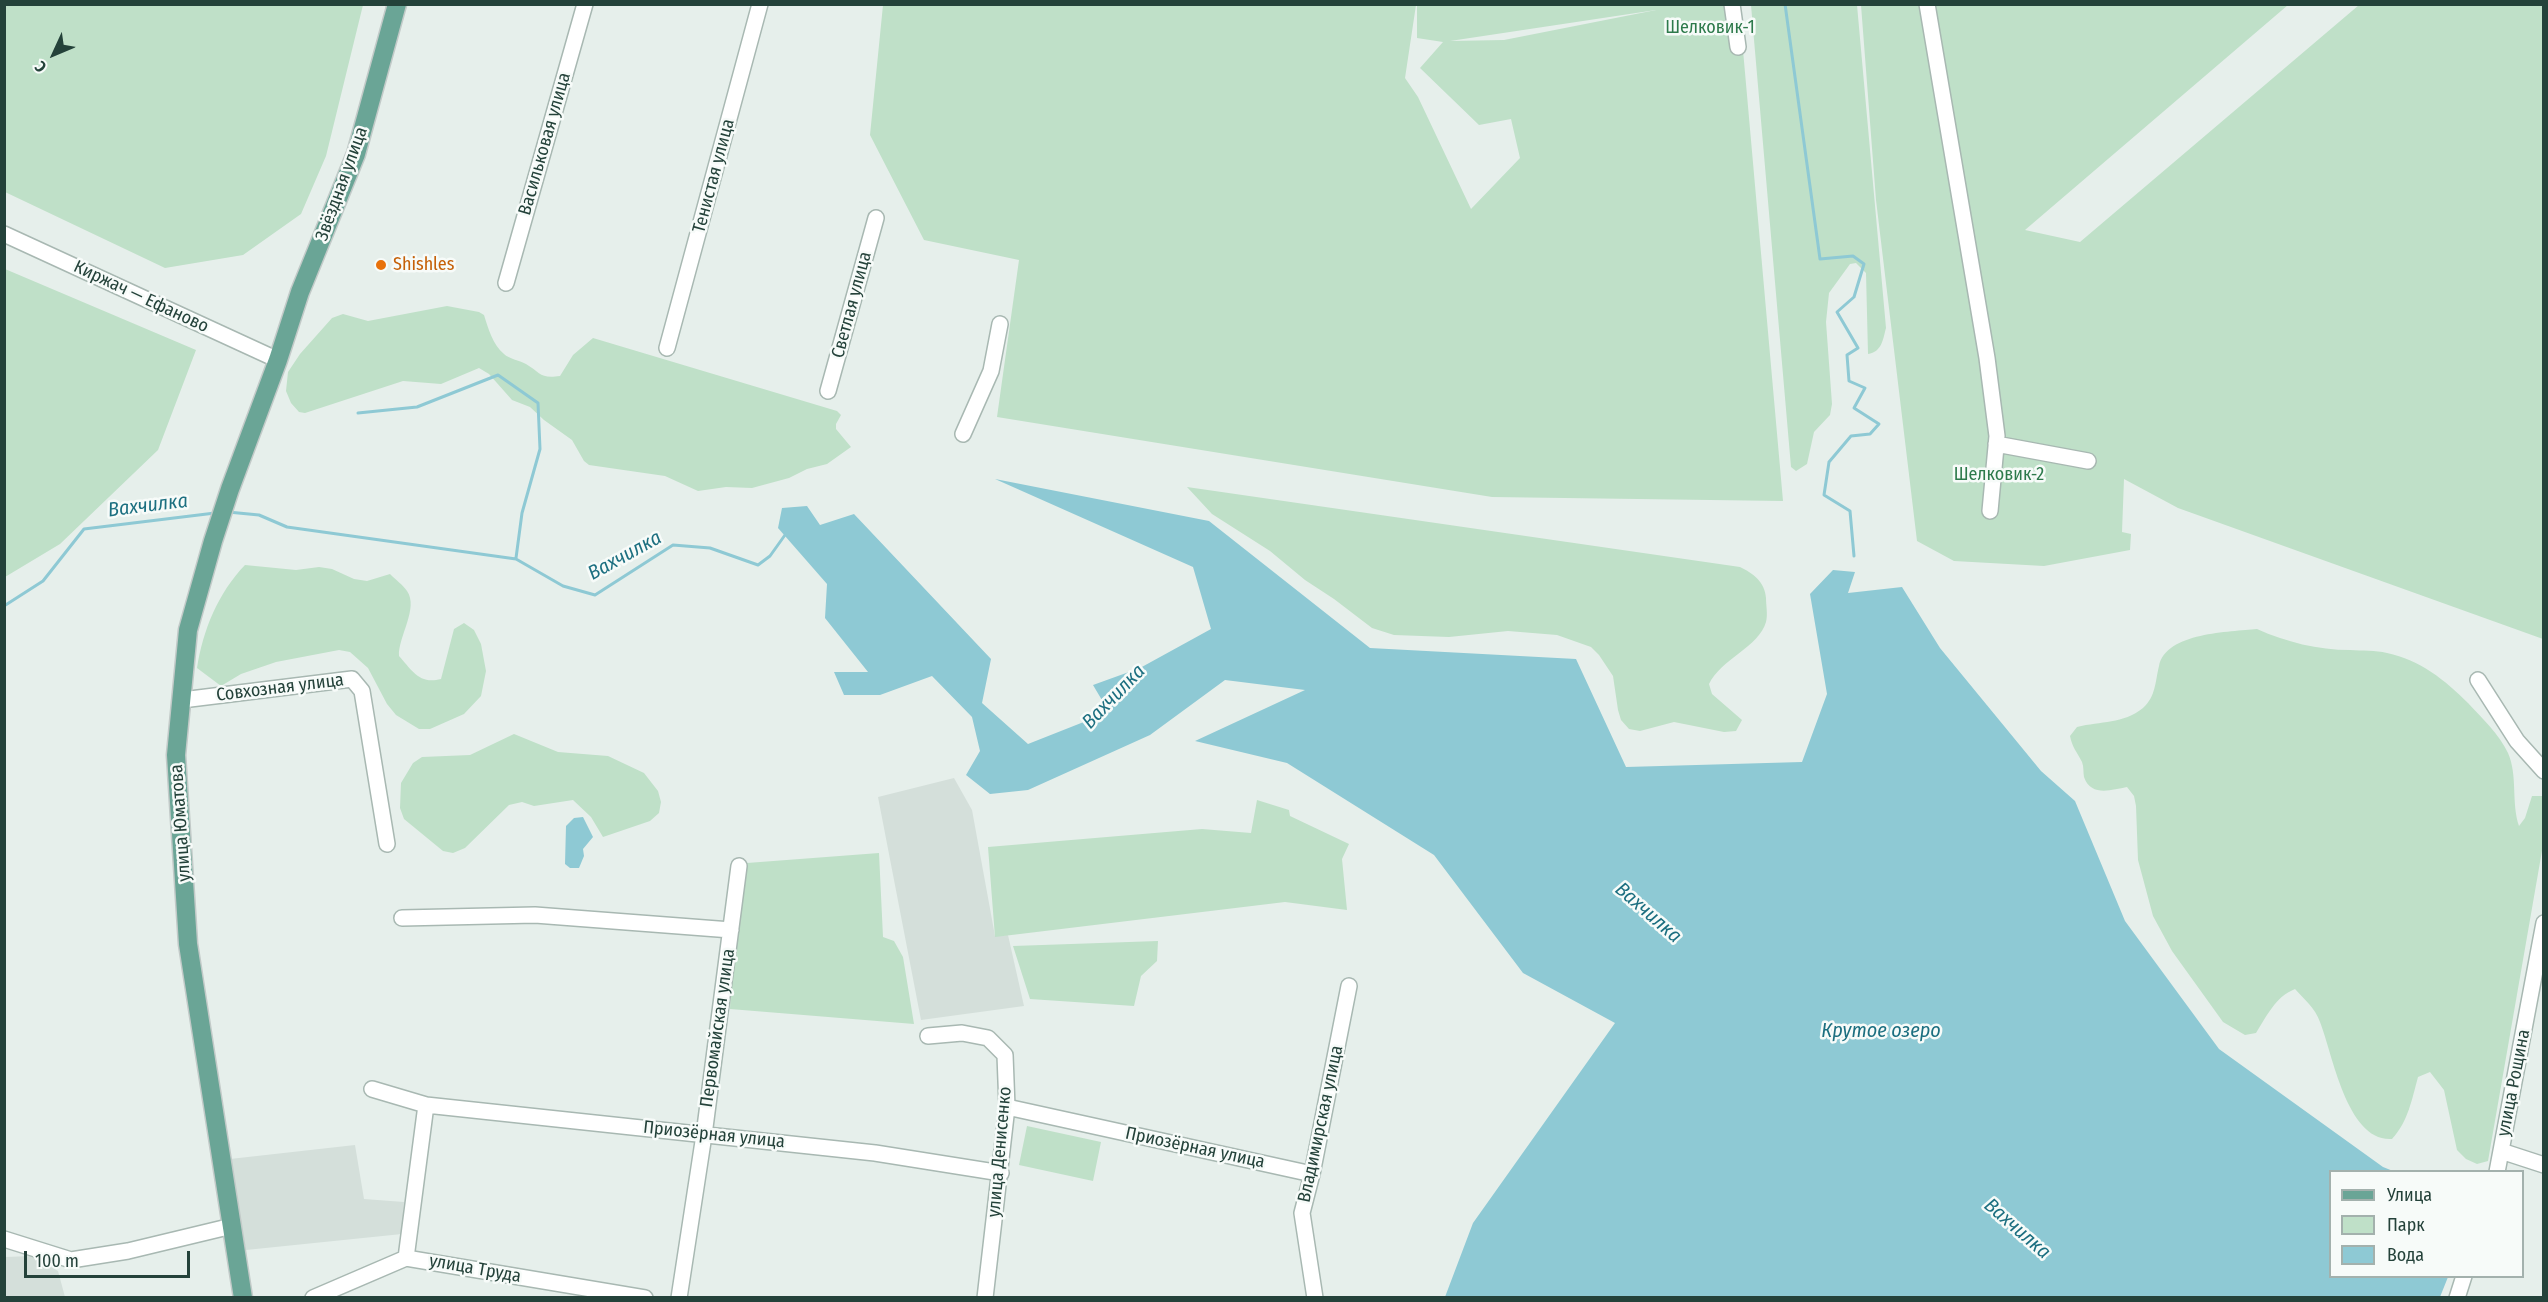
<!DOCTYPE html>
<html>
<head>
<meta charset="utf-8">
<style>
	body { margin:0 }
	#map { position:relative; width:2548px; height:1302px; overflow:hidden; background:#e6efeb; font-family:"Fira Sans Condensed",sans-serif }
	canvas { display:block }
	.frame { position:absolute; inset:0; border:6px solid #24423a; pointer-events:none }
	.legend { position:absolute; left:2329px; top:1170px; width:195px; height:108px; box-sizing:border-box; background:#f7fbf9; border:2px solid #a3b1ad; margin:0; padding:8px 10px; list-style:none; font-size:18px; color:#24423a }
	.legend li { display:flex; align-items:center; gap:12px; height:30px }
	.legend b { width:30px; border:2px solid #a3b1ad }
	.north { position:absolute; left:24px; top:24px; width:60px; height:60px; -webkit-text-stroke:4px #f7fbf9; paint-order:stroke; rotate:226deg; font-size:16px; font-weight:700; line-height:24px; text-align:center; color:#24423a }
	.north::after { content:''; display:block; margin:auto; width:21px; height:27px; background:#24423a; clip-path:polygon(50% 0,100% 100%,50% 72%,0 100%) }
	.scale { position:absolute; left:24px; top:1251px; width:166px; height:27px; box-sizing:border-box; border:3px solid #24423a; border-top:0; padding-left:8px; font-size:18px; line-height:21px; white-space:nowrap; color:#24423a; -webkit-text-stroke:4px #f7fbf9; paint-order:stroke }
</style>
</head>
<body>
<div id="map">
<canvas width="2548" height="1302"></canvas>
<div class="frame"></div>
<ul class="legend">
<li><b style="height:8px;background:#6aa596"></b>Улица</li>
<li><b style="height:16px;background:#bfe0c8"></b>Парк</li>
<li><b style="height:16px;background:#8ec9d4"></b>Вода</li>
</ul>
<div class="north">С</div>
<div class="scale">100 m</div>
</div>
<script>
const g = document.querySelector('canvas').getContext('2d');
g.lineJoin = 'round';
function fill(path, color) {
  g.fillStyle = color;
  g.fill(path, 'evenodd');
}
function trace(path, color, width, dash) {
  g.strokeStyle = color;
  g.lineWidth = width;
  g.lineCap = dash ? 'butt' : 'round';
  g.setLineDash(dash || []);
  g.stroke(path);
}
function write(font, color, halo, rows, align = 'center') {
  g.font = font + ' "Fira Sans Condensed",sans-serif';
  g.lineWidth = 5;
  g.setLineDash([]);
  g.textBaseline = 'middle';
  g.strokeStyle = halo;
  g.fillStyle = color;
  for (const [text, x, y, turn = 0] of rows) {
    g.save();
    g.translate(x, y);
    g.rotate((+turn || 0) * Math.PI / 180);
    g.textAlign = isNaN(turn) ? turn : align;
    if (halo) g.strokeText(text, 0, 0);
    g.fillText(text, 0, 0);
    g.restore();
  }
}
const built = new Path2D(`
	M954 778 972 810 995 936 1008 935 1024 1006 921 1020 878 797Z
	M355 1145 364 1199 404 1202 402 1234 246 1250 230 1159Z
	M32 1256 58 1271 65 1297H5V1257Z`);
const green = new Path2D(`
	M4 5H363L326 156 301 214 243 255 165 268 5 192Z
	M883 5H1416L1405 78 1418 97 1471 209 1520 158 1511 119 1479 125 1420 68 1443 42 1417 38V5H1739L1783 501 1492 497 997 417 1019 260 924 240 870 135ZM1656 10 1504 40 1450 41Z
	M1751 5H1857L1886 328C1883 339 1882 352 1868 354L1866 273 1856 263 1850 264 1829 293 1826 322 1832 404 1830 415 1814 432 1807 464 1796 471 1791 467Z
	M1861 5H2288L2025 230 2080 242 2359 5H2543V639L2178 508 2124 479 2122 532 2131 534 2130 550 2044 566 1954 561 1917 541 1876 200Z
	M5 269 196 350 158 450 60 544 5 577Z
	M447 306 479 312 484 315C488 328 493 345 504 354 509 359 519 360 526 364 541 373 540 379 560 376L573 355 593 338 837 411 841 415 836 424V429L851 447 827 464 807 469 789 478 752 488 726 487 698 491 665 476 589 465 584 461 572 440 544 420 530 407 512 400 489 374 479 368 441 384 403 381 305 413 299 412 291 403 286 391 288 372 300 354 332 318 343 314 368 321Z
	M1187 487 1740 567C1753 573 1765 582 1766 598 1766 605 1768 615 1766 622 1759 647 1721 659 1709 684L1712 694 1742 720 1736 731 1724 732 1674 722 1640 731 1629 729 1621 720 1618 710 1613 676 1599 655 1591 647 1557 635 1508 631 1449 637 1394 635 1372 628 1334 599 1305 580 1270 551 1212 514Z
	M245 565 296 570 319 567 332 569 354 579 367 581 390 574C395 579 403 585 407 591 419 608 398 637 399 656 412 670 419 685 441 679L454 629 464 623 474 630 481 644 486 671 481 696 464 714 430 729H419L396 715 387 704 368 668 350 652 339 650 276 662 241 674 221 686 197 668C203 630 218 593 245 565Z
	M2257 629C2286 642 2318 650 2350 650 2363 651 2375 650 2387 653 2420 660 2445 680 2468 703 2482 718 2499 734 2508 753 2518 776 2511 802 2519 826L2525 818 2532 796H2543V845L2488 1161 2477 1164 2466 1159 2457 1150 2444 1090 2430 1072 2418 1077C2412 1099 2408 1122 2392 1139 2347 1142 2333 1055 2320 1022 2315 1008 2304 999 2295 989 2275 997 2267 1016 2256 1033L2245 1035 2223 1022 2172 951 2153 916 2138 860 2136 806 2134 796 2127 787C2111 790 2091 797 2084 777 2083 772 2084 767 2082 762 2077 752 2072 747 2070 736L2077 727C2101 721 2123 724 2143 708 2156 696 2155 682 2159 666 2166 632 2230 632 2257 629Z
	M514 734 558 752 608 756 644 773 658 791 661 802 659 813 650 821 603 837 591 817 573 800 534 806 522 802 509 805 465 848 453 853 443 851 404 819 400 808 401 783 413 763 422 757 470 755Z
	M1257 800 1289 810 1290 816 1349 844 1342 859 1347 910 1285 902 995 937 988 847 1202 829 1251 833Z
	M879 853 883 937 894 941 903 957 914 1024 730 1009 733 936 747 863Z
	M1158 941 1157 961 1141 976 1134 1006 1030 999 1013 946Z
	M1027 1126 1101 1142 1093 1181 1019 1165Z`);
const water = new Path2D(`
	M995 479 1209 521 1370 648 1576 659 1626 767 1802 762 1827 694 1810 594 1833 570 1855 572 1848 593 1902 587 1940 648 2041 771 2075 801 2125 921 2219 1049 2383 1167 2393 1171 2330 1172V1276L2448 1277 2440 1297H1445L1473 1223 1615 1023 1523 973 1434 855 1287 763 1195 741 1305 690 1225 680 1150 735 1028 790 990 794 966 775 980 751 972 717 932 676 880 695H844L834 672H868L825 618 827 584 778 528 782 508 807 506 820 525 854 514 991 659 982 703 1028 744 1109 712 1093 685 1140 668 1211 629 1193 567Z
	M583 817 593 837 583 849 584 856 579 868H570L565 864 566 826 574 818Z`);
const stream = new Path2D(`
	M1785 4 1820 259 1853 256 1864 264 1854 297 1837 312 1858 348 1847 355 1849 381 1865 388 1854 408 1879 424 1870 434 1851 436 1829 462 1824 495 1850 511 1854 556
	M358 413 417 407 498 375 538 403 540 449 522 513 516 558
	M228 512 259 515 287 527 516 559 563 586 595 595 673 545 710 548 758 565 770 556 785 535
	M4 606 43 581 84 529 215 513`);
const minor = new Path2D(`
	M1732 4 1738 47
	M1927 4 1987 358 1997 436 1990 511
	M4 234 278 360
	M506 283 585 4
	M667 348 760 4
	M828 391 876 218
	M963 434 991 371 1000 324
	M1996 444 2088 461
	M2478 680 2517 741 2544 771
	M182 700 352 679 362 691 387 844
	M402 918 535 915 731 930
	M928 1036 962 1033 988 1038 1005 1055 1007 1107 985 1298
	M372 1089 426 1105
	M1007 1107 1312 1174
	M2501 1151 2544 1165
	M2497 1172 2544 923
	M4 1239 71 1260 128 1251 232 1226
	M406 1258 426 1105 875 1153 1001 1173
	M313 1298 406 1258 645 1298
	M679 1298 704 1135 739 866
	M1315 1298 1302 1213 1312 1174 1349 986
	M2457 1298 2464 1276`);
const major = new Path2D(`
	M243 1298 188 944 176 755 188 630 213 541 230 489 278 360 300 292 356 154 397 4`);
const markers = [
	[381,265,6,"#e8710a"]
];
const parkNames = [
	["Шелковик-1",1710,28],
	["Шелковик-2",1999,475]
];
const streetNames = [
	["Васильковая улица",545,144,-74],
	["Тенистая улица",714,176,-75],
	["Звёздная улица",342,184,-70],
	["Киржач — Ефаново",141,297,25],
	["Светлая улица",852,305,-75],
	["Совхозная улица",280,688,-7],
	["улица Юматова",181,823,-94],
	["Первомайская улица",718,1028,-82],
	["улица Рощина",2514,1083,-79],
	["Владимирская улица",1321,1124,-78],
	["Приозёрная улица",714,1135,6],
	["Приозёрная улица",1195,1148,12],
	["улица Денисенко",1000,1152,-85],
	["улица Труда",475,1269,10]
];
const foodNames = [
	["Shishles",393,265]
];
const waterNames = [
	["Вахчилка",148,506,-7],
	["Вахчилка",625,556,-29],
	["Вахчилка",1114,697,-46],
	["Вахчилка",1648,913,41],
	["Крутое озеро",1881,1031],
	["Вахчилка",2017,1229,41]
];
fill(built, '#d4dfda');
fill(green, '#bfe0c8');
fill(water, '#8ec9d4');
trace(stream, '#8ec9d4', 3);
trace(minor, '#a8b8b2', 18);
trace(major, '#c2cac8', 21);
trace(minor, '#fff', 15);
trace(major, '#6aa596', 18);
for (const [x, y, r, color] of markers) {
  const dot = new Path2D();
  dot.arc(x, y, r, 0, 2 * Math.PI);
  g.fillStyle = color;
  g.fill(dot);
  trace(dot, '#f7fbf9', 2);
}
write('18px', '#2d7a4b', '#f7fbf9', parkNames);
write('18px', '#24423a', '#f7fbf9', streetNames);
write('18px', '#c56008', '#f7fbf9', foodNames, 'left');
write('italic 20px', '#1c6f80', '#f7fbf9', waterNames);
</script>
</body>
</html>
